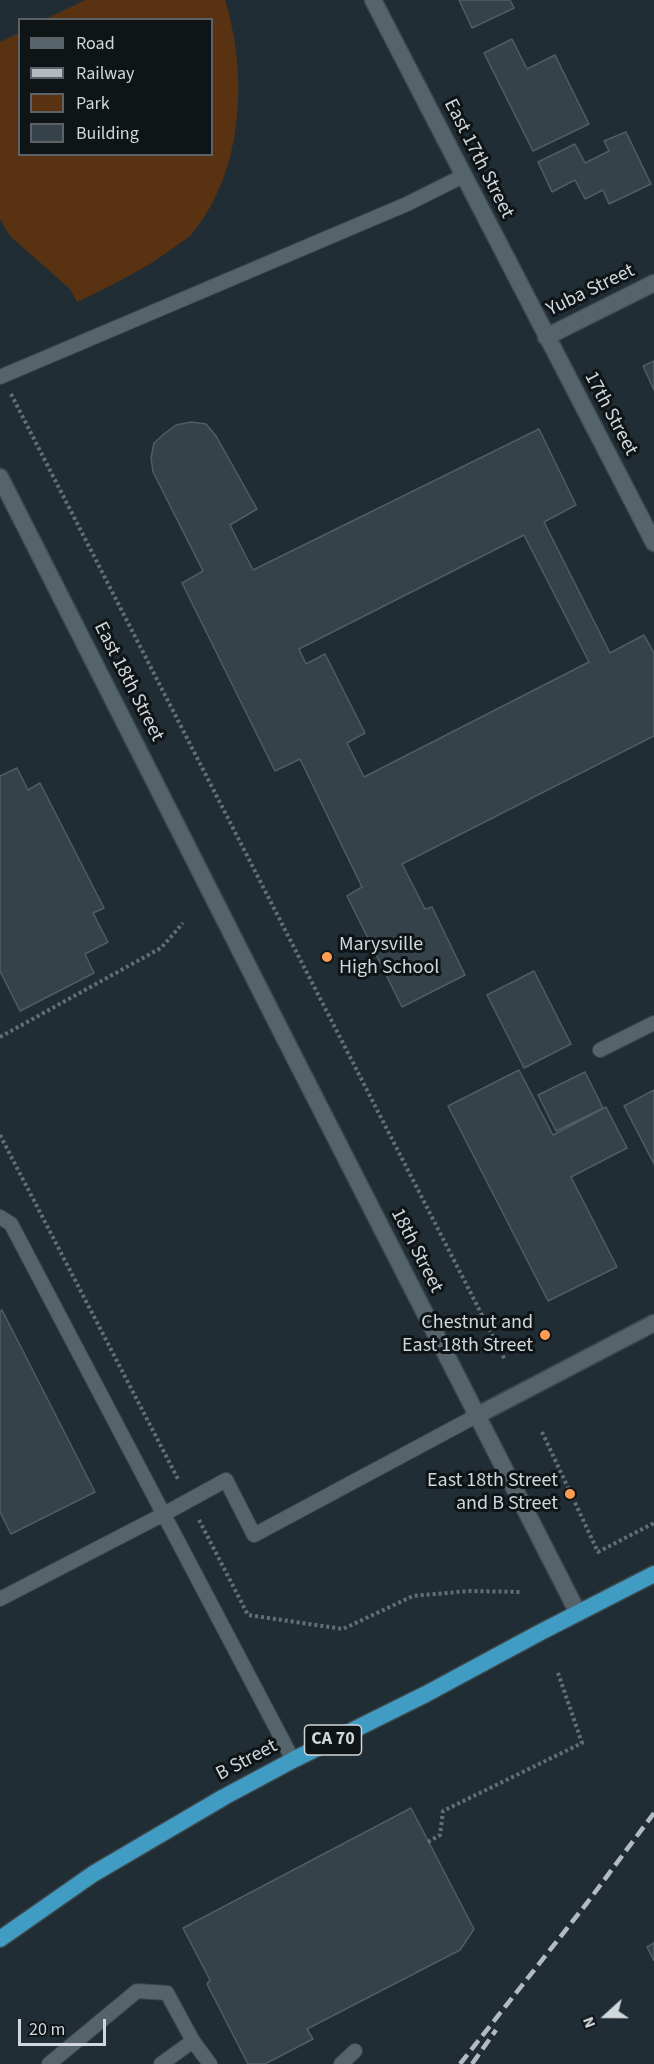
<!DOCTYPE html>
<html>
<head>
<meta charset="utf-8">
<style>
	body { margin:0 }
	#map { position:relative; width:654px; height:2064px; overflow:hidden; background:#202d34; font-family:"Source Sans 3",sans-serif }
	canvas { display:block }
	.legend { position:absolute; left:18px; top:18px; width:195px; height:138px; box-sizing:border-box; background:#0f1417; border:2px solid #5c6266; margin:0; padding:8px 10px; list-style:none; font-size:18px; color:#d0d8dc }
	.legend li { display:flex; align-items:center; gap:12px; height:30px }
	.legend b { width:30px; border:2px solid #5c6266 }
	.north { position:absolute; left:576px; top:1986px; width:60px; height:60px; -webkit-text-stroke:4px #0f1417; paint-order:stroke; rotate:249deg; font-size:16px; font-weight:700; line-height:24px; text-align:center; color:#d0d8dc }
	.north::after { content:''; display:block; margin:auto; width:21px; height:27px; background:#d0d8dc; clip-path:polygon(50% 0,100% 100%,50% 72%,0 100%) }
	.scale { position:absolute; left:18px; top:2019px; width:88px; height:27px; box-sizing:border-box; border:3px solid #d0d8dc; border-top:0; padding-left:8px; font-size:18px; line-height:21px; white-space:nowrap; color:#d0d8dc; -webkit-text-stroke:4px #0f1417; paint-order:stroke }
</style>
</head>
<body>
<div id="map">
<canvas width="654" height="2064"></canvas>
<ul class="legend">
<li><b style="height:8px;background:#55646b"></b>Road</li>
<li><b style="height:8px;background:#b3bbc0"></b>Railway</li>
<li><b style="height:16px;background:#593212"></b>Park</li>
<li><b style="height:16px;background:#354249"></b>Building</li>
</ul>
<div class="north">N</div>
<div class="scale">20 m</div>
</div>
<script>
const g = document.querySelector('canvas').getContext('2d');
g.lineJoin = 'round';
function fill(path, color) {
  g.fillStyle = color;
  g.fill(path, 'evenodd');
}
function trace(path, color, width, dash) {
  g.strokeStyle = color;
  g.lineWidth = width;
  g.lineCap = dash ? 'butt' : 'round';
  g.setLineDash(dash || []);
  g.stroke(path);
}
function write(font, color, halo, rows, align = 'center') {
  g.font = font + ' "Source Sans 3",sans-serif';
  g.lineWidth = 6;
  g.setLineDash([]);
  g.textBaseline = 'middle';
  g.strokeStyle = halo;
  g.fillStyle = color;
  for (const [text, x, y, turn = 0] of rows) {
    g.save();
    g.translate(x, y);
    g.rotate((+turn || 0) * Math.PI / 180);
    g.textAlign = isNaN(turn) ? turn : align;
    if (halo) g.strokeText(text, 0, 0);
    g.fillText(text, 0, 0);
    g.restore();
  }
}
const green = new Path2D(`
	M85 0H225C248 75 244 172 191 235 186 240 178 244 172 249 143 270 110 286 77 302L70 289 10 236 0 219V42L19 33 20 154H212V20L46 19Z`);
const building = new Path2D(`
	M459 0H510L514 8 472 28Z
	M512 39 527 69 555 55 589 124 533 151 484 53Z
	M626 132 651 184 609 204 603 190 585 199 575 180 552 192 538 162 575 144 585 163 609 151 604 141Z
	M654 361V390L643 366Z
	M191 422 206 424 216 436 257 509 230 525 253 570 539 429 576 505 544 522 610 653 644 635 654 653V736L402 864 425 909 432 907 465 975 402 1007 347 896 362 887 300 759 275 771 182 583 203 571 153 472 151 458 154 443 164 434 176 425ZM524 535 589 662 364 777 347 743 365 733 325 654 306 664 299 649Z
	M17 768 28 790 40 783 104 908 93 913 108 942 85 954 94 973 20 1011 0 971V776Z
	M534 971 571 1044 524 1068 487 995Z
	M519 1070 553 1135 606 1107 627 1148 571 1177 617 1267 548 1301 448 1106Z
	M585 1072 603 1108 556 1131 538 1095Z
	M654 1090V1164L624 1106Z
	M2 1310 95 1492 11 1534 0 1512V1311Z
	M411 1808 474 1929 460 1950 307 2029 313 2039 265 2064H248L207 1984 210 1980 183 1928Z
	M654 1943V1961L647 1947Z`);
const path = new Path2D(`
	M11 394 505 1360
	M0 1037 161 948 183 923
	M0 1135 179 1481
	M542 1432 598 1552 654 1523
	M199 1520 248 1615 343 1629 413 1596 469 1591 521 1592
	M428 1842 440 1835 443 1811 582 1743 557 1670`);
const service = new Path2D(`
	M0 377 407 204 463 176
	M600 1050 654 1023
	M0 1217 11 1224 293 1760
	M0 1599 164 1514 226 1480 254 1535 476 1416
	M49 2064 137 1991 167 1993 193 2041
	M161 2064 193 2041 210 2064
	M341 2064 355 2051`);
const minor = new Path2D(`
	M373 0 654 543
	M546 337 654 283
	M476 1416 654 1323`);
const tertiary = new Path2D(`
	M0 477C193 855 383 1236 578 1613`);
const trunk = new Path2D(`
	M0 1939 93 1874 224 1797 293 1760 426 1694 539 1633 654 1574`);
const rail = new Path2D(`
	M460 2064 587 1903 654 1813
	M472 2064 496 2030`);
const markers = [
	[327,957,6,"#fc9d53"],
	[545,1335,6,"#fc9d53"],
	[570,1494,6,"#fc9d53"]
];
const shields = [
	[333,1740,57]
];
const shieldNames = [
	["CA 70",333,1740]
];
const streetNames = [
	["East 17th Street",478,159,63],
	["Yuba Street",591,291,-26],
	["17th Street",610,414,62],
	["East 18th Street",128,682,63],
	["18th Street",416,1251,63],
	["B Street",247,1761,-28]
];
const poiNames = [
	["Marysville",339,946,"left"],
	["High School",339,969,"left"],
	["Chestnut and",533,1324],
	["East 18th Street",533,1347],
	["East 18th Street",558,1482],
	["and B Street",558,1505]
];
fill(green, '#593212');
fill(building, '#354249');
trace(building, '#4f5d64', 1.5);
trace(service, '#3d484d', 16);
trace(minor, '#3d484d', 19);
trace(tertiary, '#3d484d', 19);
trace(trunk, '#3d484d', 19);
trace(path, '#636f74', 4, [3, 3]);
trace(service, '#55646b', 14);
trace(minor, '#55646b', 16);
trace(tertiary, '#55646b', 16);
trace(trunk, '#419cc4', 16);
trace(rail, '#b3bbc0', 4.5, [12, 6]);
for (const [x, y, r, color] of markers) {
  const dot = new Path2D();
  dot.arc(x, y, r, 0, 2 * Math.PI);
  g.fillStyle = color;
  g.fill(dot);
  trace(dot, '#0f1417', 2);
}
for (const [x, y, w] of shields) {
  const box = new Path2D();
  box.roundRect(x - w / 2, y - 15, w, 30, 4.5);
  g.fillStyle = '#0f1417';
  g.fill(box);
  trace(box, '#d0d8dc', 1.5);
}
write('bold 18px', '#d0d8dc', null, shieldNames);
write('20px', '#d0d8dc', '#0f1417', streetNames);
write('20px', '#d0d8dc', '#0f1417', poiNames, 'right');
</script>
</body>
</html>
